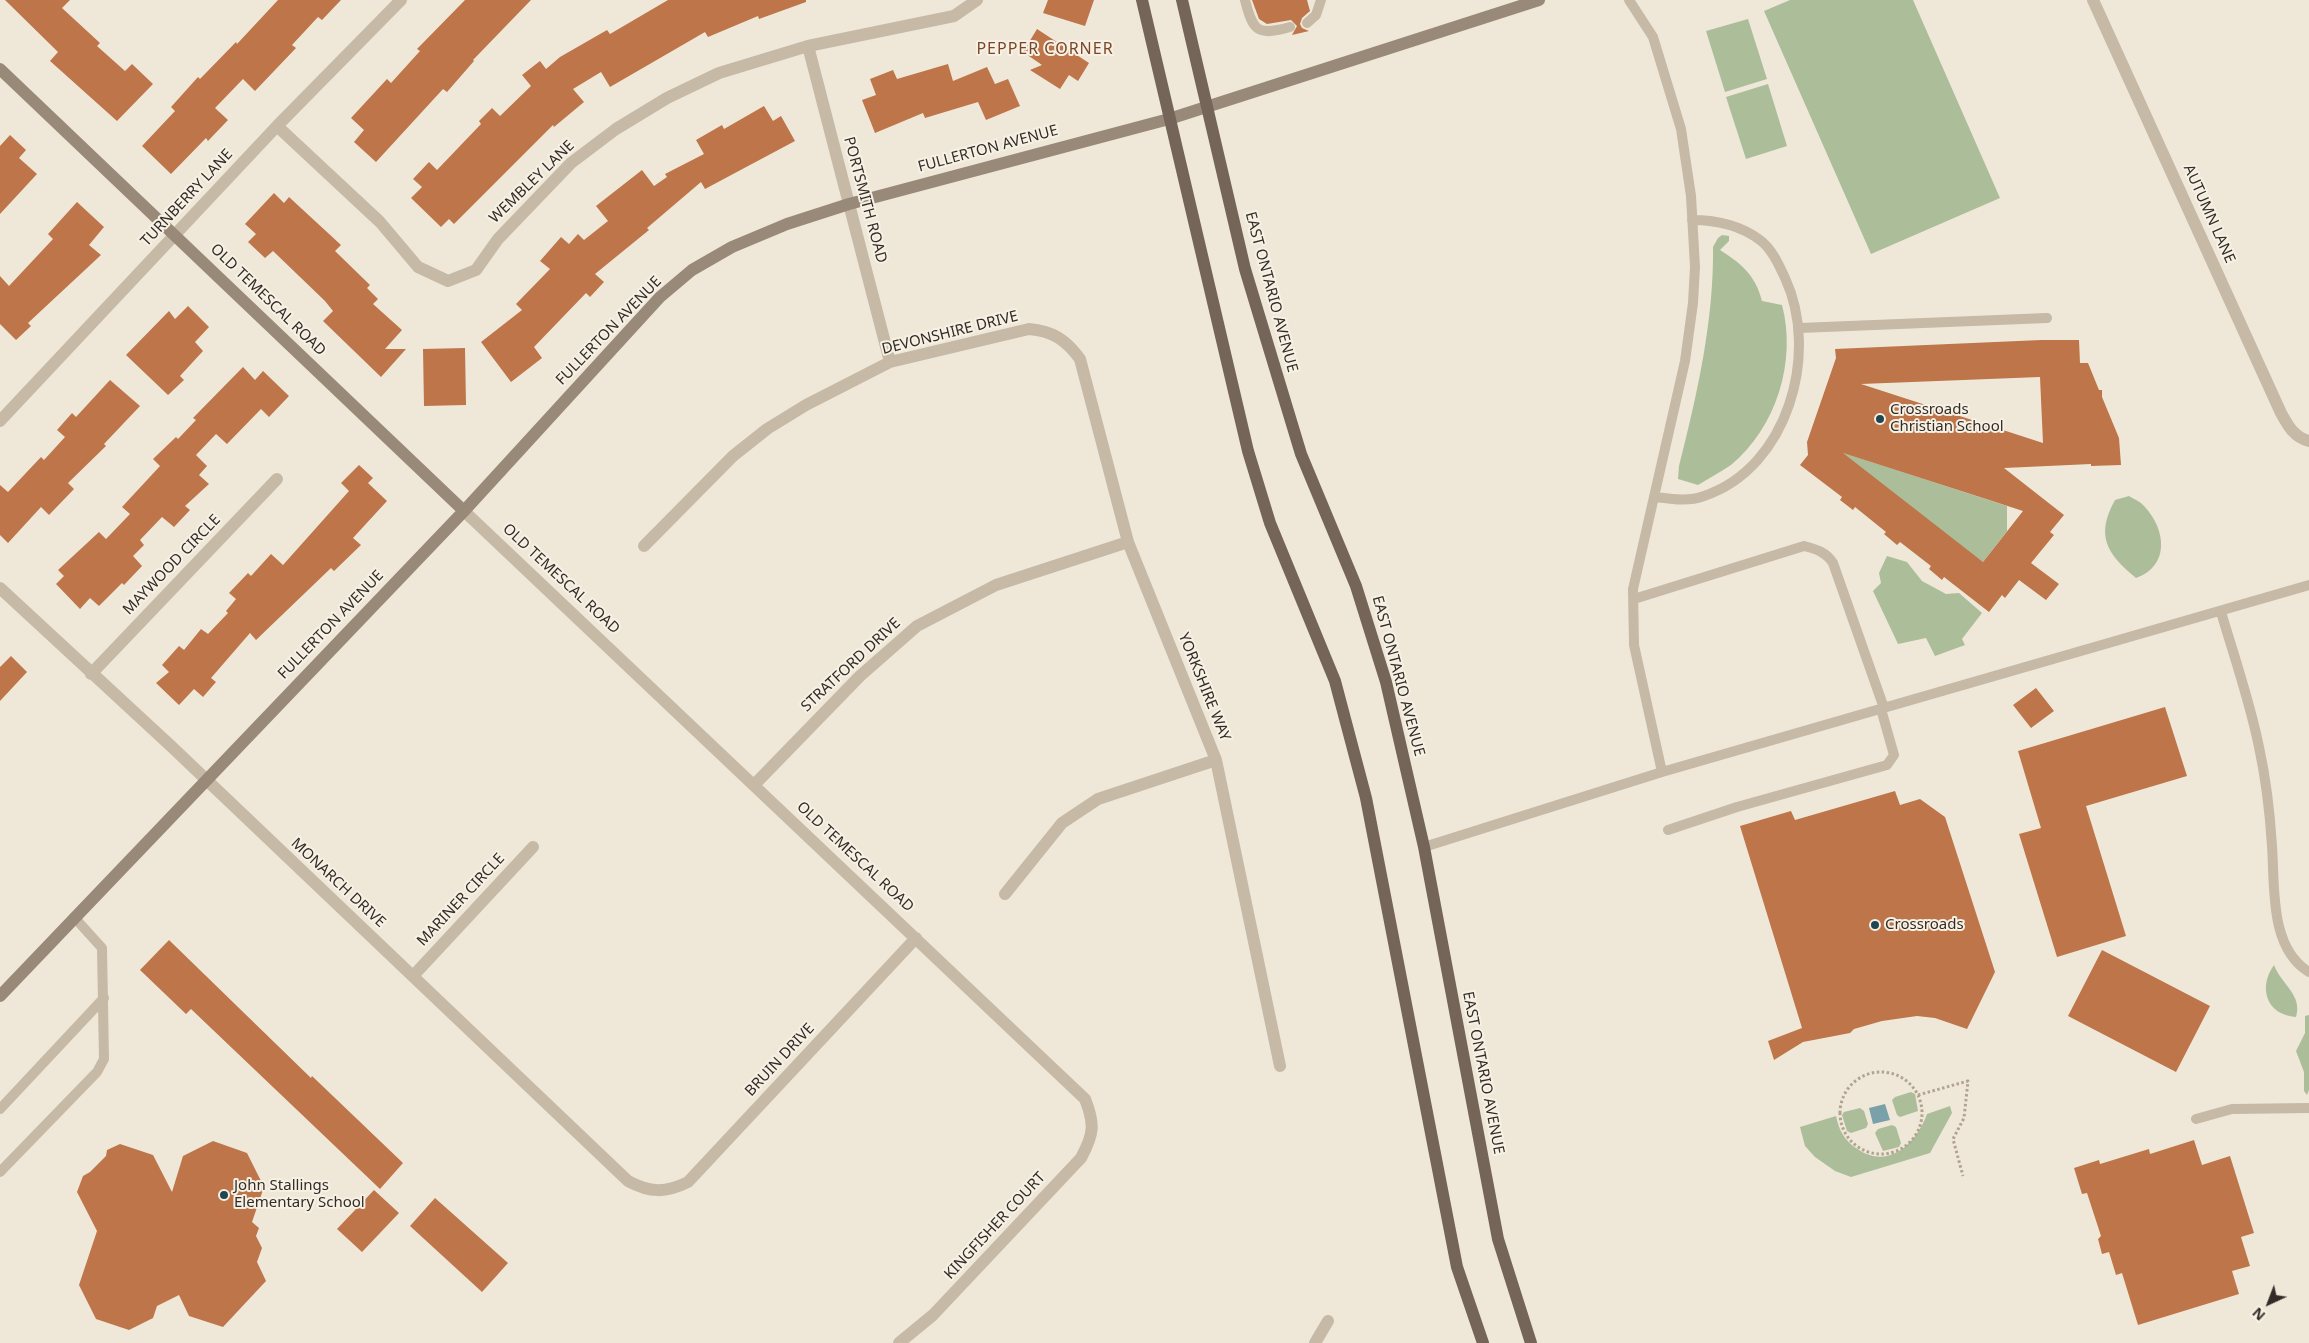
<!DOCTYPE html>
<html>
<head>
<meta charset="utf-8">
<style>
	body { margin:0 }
	#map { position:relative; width:2309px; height:1343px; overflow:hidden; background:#efe8d9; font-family:"Noto Sans",sans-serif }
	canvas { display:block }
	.north { position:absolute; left:2244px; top:1278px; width:50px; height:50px; -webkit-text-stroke:4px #f7f1e5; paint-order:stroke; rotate:223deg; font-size:14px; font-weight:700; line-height:20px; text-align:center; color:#332c26 }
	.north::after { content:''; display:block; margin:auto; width:18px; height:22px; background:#332c26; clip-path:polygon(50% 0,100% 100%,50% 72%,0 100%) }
</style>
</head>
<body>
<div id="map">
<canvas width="2309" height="1343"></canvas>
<div class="north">N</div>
</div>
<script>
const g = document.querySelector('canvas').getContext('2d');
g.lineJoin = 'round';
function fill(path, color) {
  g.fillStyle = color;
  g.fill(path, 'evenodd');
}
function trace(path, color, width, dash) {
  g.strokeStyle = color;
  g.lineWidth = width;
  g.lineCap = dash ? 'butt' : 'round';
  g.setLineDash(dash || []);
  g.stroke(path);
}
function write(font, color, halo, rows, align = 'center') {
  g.font = font + ' "Noto Sans",sans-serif';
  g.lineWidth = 4;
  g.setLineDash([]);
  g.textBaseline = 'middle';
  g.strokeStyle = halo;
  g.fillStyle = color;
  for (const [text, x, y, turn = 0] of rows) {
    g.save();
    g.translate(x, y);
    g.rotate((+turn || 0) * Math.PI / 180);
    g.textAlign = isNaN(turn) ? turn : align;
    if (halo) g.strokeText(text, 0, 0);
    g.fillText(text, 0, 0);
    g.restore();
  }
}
const green = new Path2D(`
	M1790 0H1913L2000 198 1871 254 1764 11Z
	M1748 19 1767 79 1725 92 1706 31Z
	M1768 84 1787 146 1746 159 1726 97Z
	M1722 235 1729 236V241L1720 250C1741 263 1756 276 1762 301L1782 305C1797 361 1776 428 1731 465 1721 472 1709 478 1698 485L1678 479 1679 466C1697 395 1714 321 1713 247L1718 238Z
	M1825 447 2007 506V531L1983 562Z
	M2129 496C2134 499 2141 502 2145 507 2166 530 2170 566 2136 578 2107 554 2095 536 2115 500Z
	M1887 556 1907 562 1922 581 1946 594 1959 593 1982 613 1962 639 1965 645 1935 656 1926 638 1898 644 1873 591 1881 583 1879 573Z
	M2274 965C2281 984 2303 995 2296 1017 2266 1015 2258 987 2274 965Z
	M2309 1015V1090L2307 1095 2304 1091V1072L2296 1051 2305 1033V1016Z
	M1911 1092 1915 1094 1918 1111 1900 1117 1897 1115 1892 1100 1895 1097Z
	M1950 1106 1952 1113 1930 1153 1851 1177 1835 1171 1815 1157 1805 1146 1800 1127 1836 1116C1839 1130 1844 1140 1856 1148 1888 1171 1916 1144 1927 1114Z
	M1860 1108 1864 1111 1868 1124 1866 1128 1851 1133 1847 1131 1842 1115 1844 1112Z
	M1892 1125 1896 1127 1901 1143 1899 1147 1883 1151 1875 1133 1878 1129Z`);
const water = new Path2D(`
	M1885 1104 1890 1120 1873 1124 1869 1108Z`);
const building = new Path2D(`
	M5 0H70L62 8 100 43 97 46 125 71 132 64 153 84 117 121 50 61 58 52Z
	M278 0H341L322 20 318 17 292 45 296 48 255 91 243 79 215 108 228 120 208 141 206 138 171 174 142 146 175 111 171 107 198 77 200 79 236 42 237 44Z
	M465 0H531L473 60 474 61 447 92 443 89 376 162 354 142 364 130 351 118 387 79 391 83 420 51 417 49Z
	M668 0H806V2L759 19 758 16 708 37 705 32 610 87 601 72 573 89 584 102 554 127 553 125 454 224 449 219 441 227 411 198 422 187 413 179 429 162 437 170 481 124 479 121 492 108 500 116 531 86 522 75 540 61 546 69 560 57 607 30 610 34Z
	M1048 0H1094L1085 26 1043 13Z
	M1252 0H1307L1310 11 1302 18 1300 24 1302 28 1309 31 1292 35 1297 26 1291 20 1267 24 1259 19Z
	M1037 29 1089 63 1078 81 1069 75 1060 89 1030 70 1042 65 1023 52Z
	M948 64 953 81 987 67 995 84 1008 79 1020 106 986 120 978 102 925 118 923 113 875 133 862 100 876 95 870 79 893 70 897 79Z
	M764 106 773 121 781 116 795 141 705 189 701 182 647 228 649 230 595 274 604 282 590 297 586 293 534 347 542 358 511 382 481 342 522 310 516 304 550 269 540 261 561 237 569 244 578 234 584 240 608 221 596 206 642 170 654 186 667 177 665 174 704 154 696 140 722 125 724 129Z
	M10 135 26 150 19 158 37 174 0 214V146Z
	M274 193 284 203 289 197 341 245 335 251 370 285 367 288 378 299 373 304 402 330 385 349H406L381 377 323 321 333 311 325 301 273 251 265 258 248 242 256 234 245 224Z
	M77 202 104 227 89 245 101 255 28 323 31 326 16 340 0 324V276L9 286 53 239 48 234Z
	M188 306 209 327 195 342 203 351 180 376 184 380 168 395 126 355 169 311 175 319Z
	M2041 340H2079L2080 363H2088L2099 390H2102V397L2119 438 2121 465 2091 466V464L2004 468 2064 515 2050 532 2054 535 2031 563 2059 584 2046 600 2019 580 2005 598 2002 595 1989 612 1944 577 1942 580 1929 569 1931 566 1900 542 1897 545 1884 534 1886 532 1855 507 1853 510 1840 500 1842 497 1800 465 1808 455 1807 442 1836 358 1835 349ZM2040 377 2043 443 1861 384ZM1843 453 1986 499 2023 511 1983 562Z
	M465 348 466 405 424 406 423 349Z
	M243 367 255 380 263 371 289 396 269 417 261 409 227 444 216 434 196 455 207 466 199 475 209 484 185 506 190 510 174 527 162 517 140 540 144 545 133 556 142 566 124 585 122 583 99 606 90 598 80 609 56 584 64 576 58 570 99 532 106 539 130 514 122 507 160 466 153 459 176 437 178 439 196 420 193 418Z
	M110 380 140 406 104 444 106 446 68 483 74 489 49 515 41 507 8 543 0 535V485L8 492 41 457 44 460 65 437 57 430 72 413 76 417Z
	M359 465 373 478 368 483 387 501 353 538 361 545 334 571 331 568 256 640 250 633 211 678 216 682 203 697 194 689 179 705 156 683 169 672 162 665 179 646 184 650 201 629 208 634 228 613 226 611 236 599 229 593 248 573 251 576 271 554 283 565 349 491 341 483Z
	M11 656 27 672 0 701V667Z
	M2036 688 2054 711 2031 728 2013 705Z
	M2165 707 2187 776 2086 806 2126 936 2057 957 2019 834 2041 828 2018 751Z
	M1895 791 1900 805 1920 799 1945 817 1995 972 1967 1029 1935 1018 1917 1016 1882 1021 1854 1029 1850 1033 1803 1042 1774 1060 1768 1041 1802 1028 1740 826 1791 811 1795 820Z
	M169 940 311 1078 312 1076 403 1163 380 1189 191 1009 186 1014 140 970Z
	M2102 950 2210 1006 2176 1072 2068 1016Z
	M2194 1140 2202 1165 2230 1156 2254 1233 2241 1237 2250 1266 2232 1271 2239 1294 2138 1325 2122 1273 2116 1275 2109 1252 2102 1254 2098 1239 2101 1236 2087 1193 2082 1194 2074 1168 2099 1160 2100 1164 2149 1149 2150 1154Z
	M213 1141 247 1153 264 1187 252 1222 259 1228 256 1236 262 1248 257 1262 266 1281 223 1327 189 1316 179 1295 157 1306 153 1318 129 1330 96 1319 79 1285 97 1231 77 1192 83 1176 90 1172 106 1156 107 1150 120 1144 153 1155 172 1192 183 1156Z
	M374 1190 399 1213 362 1252 337 1229Z
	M435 1198 508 1263 482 1292 410 1226Z`);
const path = new Path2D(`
	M1840 1113a41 41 0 1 1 82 0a41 41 0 1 1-82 0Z
	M1918 1095 1968 1081 1964 1118 1953 1139 1963 1176`);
const lane = new Path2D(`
	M1245 0C1253 32 1258 36 1290 27
	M1307 23 1316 15 1321 0
	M1800 328 2047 318
	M1655 497C1671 499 1688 502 1704 496 1788 468 1820 353 1785 278 1779 265 1772 249 1760 240 1740 225 1717 220 1692 220
	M1634 599 1804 546C1816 549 1826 552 1833 563L1884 708
	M2221 612C2234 656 2250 702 2259 747 2266 779 2270 814 2272 846 2275 886 2269 948 2309 972
	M1662 772 2309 585
	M1668 830 1737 807 1887 765 1894 755 1881 709
	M1424 847 1662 772 1634 645 1633 589 1685 361 1693 303 1695 267 1691 196 1681 129 1653 37 1629 0
	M0 1109 104 998
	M2196 1119 2232 1109 2309 1108
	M0 1172 97 1072 104 1059 102 948 74 917`);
const street = new Path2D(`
	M2093 0 2281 413C2288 426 2294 437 2309 441
	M808 46 890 362
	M277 126 380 222 418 267 448 281 476 270 498 239 571 163 616 129 667 98 719 73 808 46 954 16 977 0
	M0 421 277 126 401 0
	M464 511 1085 1099C1095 1124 1094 1134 1081 1158L933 1315 899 1343
	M644 546 733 456 767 429 806 405 890 362 1029 329C1053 331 1066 340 1080 359L1128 542 1216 760 1280 1066
	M0 588 172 747 628 1181C650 1193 666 1193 688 1182L916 938
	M91 674 277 479
	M754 785 860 676 917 626 996 585 1128 542
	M1005 894 1062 823 1098 799 1216 760
	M413 976 533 847
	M1315 1343 1328 1321`);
const secondary = new Path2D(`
	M0 69 464 511
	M0 996 464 511 660 297 692 270 732 247 787 224 849 204 1169 119 1539 0`);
const primary = new Path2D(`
	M1142 0 1248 451 1270 523 1335 681 1366 798 1457 1267 1483 1343
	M1182 0 1245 269 1301 454 1356 586 1386 682 1424 847 1498 1239 1531 1343`);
const markers = [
	[1880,419,5,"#1f4651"],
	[1875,925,5,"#1f4651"],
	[224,1195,5,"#1f4651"]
];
const streetNames = [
	["FULLERTON AVENUE",988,149,-15],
	["WEMBLEY LANE",532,182,-44],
	["TURNBERRY LANE",187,198,-47],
	["PORTSMITH ROAD",865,200,75],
	["AUTUMN LANE",2209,214,66],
	["EAST ONTARIO AVENUE",1271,292,75],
	["OLD TEMESCAL ROAD",268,300,44],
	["FULLERTON AVENUE",609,331,-46],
	["DEVONSHIRE DRIVE",950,333,-14],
	["MAYWOOD CIRCLE",172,565,-46],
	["OLD TEMESCAL ROAD",561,579,43],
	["FULLERTON AVENUE",331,625,-46],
	["STRATFORD DRIVE",851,665,-43],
	["EAST ONTARIO AVENUE",1398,676,75],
	["YORKSHIRE WAY",1204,687,68],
	["OLD TEMESCAL ROAD",855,857,43],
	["MONARCH DRIVE",338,883,43],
	["MARINER CIRCLE",461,900,-47],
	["BRUIN DRIVE",780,1060,-47],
	["EAST ONTARIO AVENUE",1483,1073,79],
	["KINGFISHER COURT",995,1226,-47]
];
const poiNames = [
	["Crossroads",1890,410],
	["Christian School",1890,427],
	["Crossroads",1885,925],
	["John Stallings",234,1186],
	["Elementary School",234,1203]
];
const neighbourhoodNames = [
	["PEPPER CORNER",1045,49]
];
fill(green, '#acbd9a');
fill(water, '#7aa1aa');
fill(building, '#bd7549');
trace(path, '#b1a390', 3, [2.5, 2.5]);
trace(lane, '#c6b9a6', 10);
trace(street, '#c6b9a6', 12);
trace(secondary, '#998978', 12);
trace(primary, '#746558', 12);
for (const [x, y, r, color] of markers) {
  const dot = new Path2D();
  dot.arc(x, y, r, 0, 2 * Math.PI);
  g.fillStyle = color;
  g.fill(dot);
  trace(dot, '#f7f1e5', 2);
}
write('15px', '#332c26', '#f7f1e5', streetNames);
write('15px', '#332c26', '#f7f1e5', poiNames, 'left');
g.letterSpacing = '1px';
write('16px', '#7b4626', '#f7f1e5', neighbourhoodNames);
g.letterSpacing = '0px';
</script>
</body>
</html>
